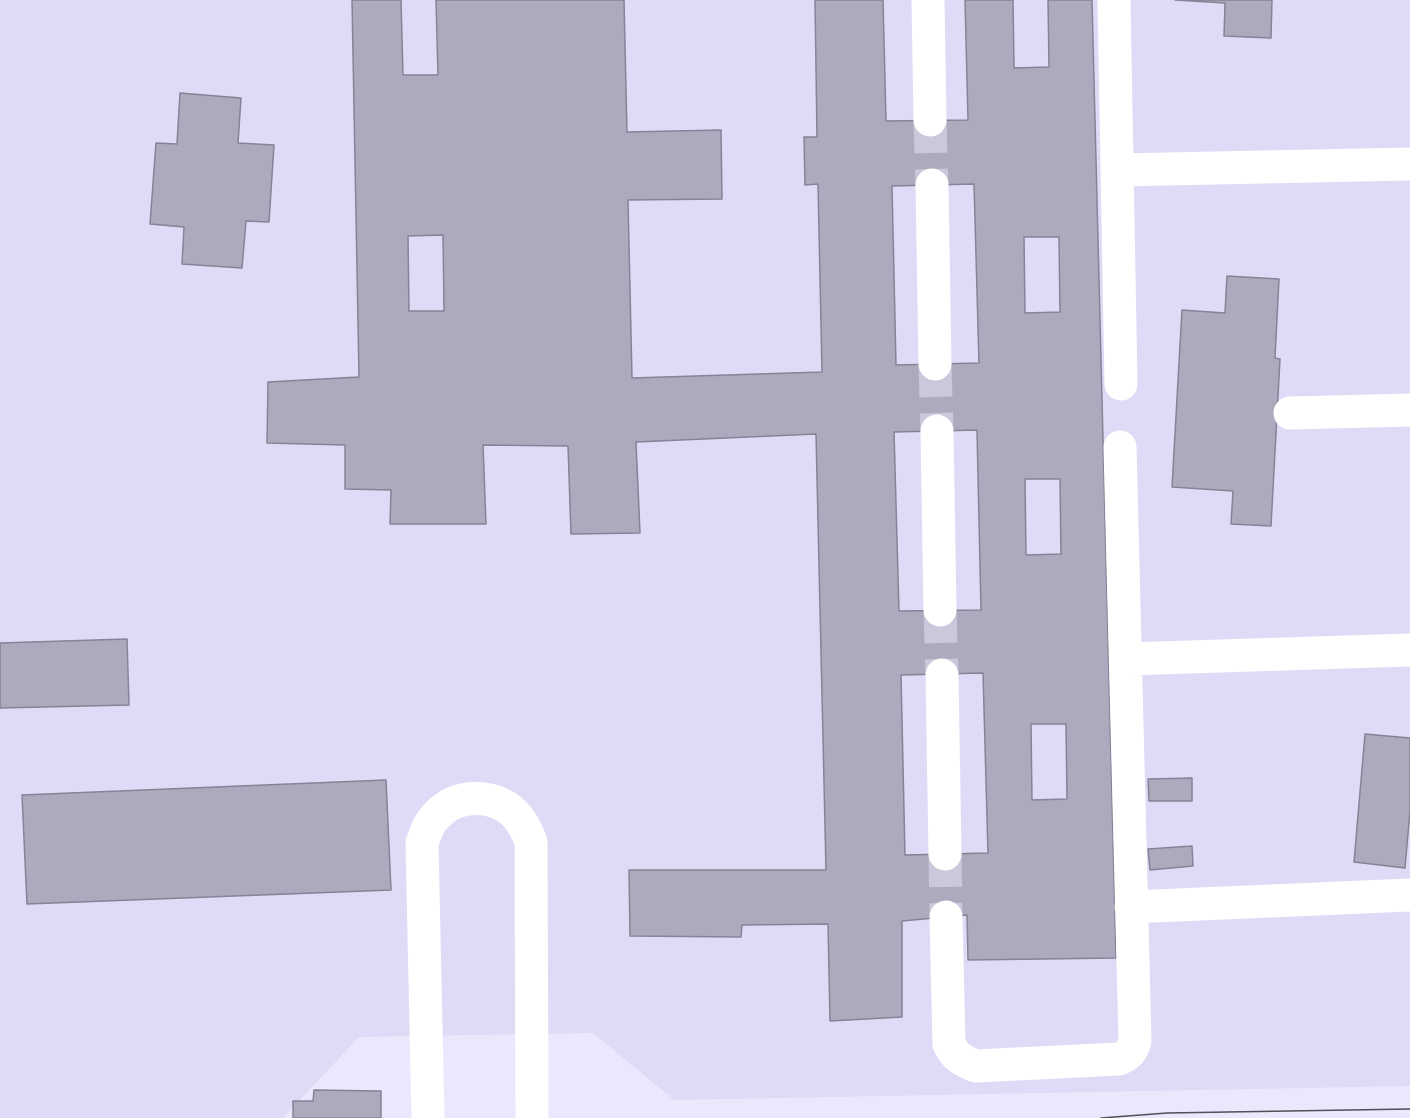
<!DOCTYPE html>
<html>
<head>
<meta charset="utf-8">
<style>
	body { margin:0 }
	canvas { display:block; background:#ebe8fd }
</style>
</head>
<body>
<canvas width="1410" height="1118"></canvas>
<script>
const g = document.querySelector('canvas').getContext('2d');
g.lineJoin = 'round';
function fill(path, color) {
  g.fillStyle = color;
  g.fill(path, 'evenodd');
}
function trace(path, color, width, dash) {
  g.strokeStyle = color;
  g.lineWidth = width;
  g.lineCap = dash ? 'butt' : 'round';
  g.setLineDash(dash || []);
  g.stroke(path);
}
const built = new Path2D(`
	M0 0H1410V1086L674 1100 593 1033 359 1037 283 1118H0Z`);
const building = new Path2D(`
	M352 0H401L403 75H438L436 0H624L627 132 721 130 722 199 628 200 632 378 822 372 818 184 805 185 804 137H817L815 0H883L886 121 968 120 965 0H1013L1014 68 1049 67 1048 0H1092L1116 958 968 960 967 915 902 921V1017L830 1021 828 924 742 925 741 937 630 936 629 870H826L816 434 636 442 640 533 571 534 568 446 483 445 486 524H390L391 490 345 489V445L267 443 268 382 359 377ZM974 184 979 363 896 365 892 186ZM443 235 444 311H409L408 236ZM1024 237H1059L1060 312 1025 313ZM977 430 981 610 899 611 894 432ZM1025 479H1060L1061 554 1026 555ZM983 673 988 853 905 855 901 675ZM1031 724H1066L1067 799 1032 800Z
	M1175 0H1272L1271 38 1224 36 1225 3Z
	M180 93 241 98 238 143 274 145 269 222 246 221 242 268 182 264 184 227 150 224 156 143 177 144Z
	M1227 276 1279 279 1275 358 1280 359 1271 526 1231 524 1233 491 1172 487 1182 310 1225 313Z
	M127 639 129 705 0 708V643Z
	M1365 734 1410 738V811L1405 868 1354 862Z
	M1192 778V801H1149L1148 779Z
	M386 780 391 890 27 904 22 795Z
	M1192 846 1193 866 1150 870 1148 849Z
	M314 1090 381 1091V1118H293V1101H313Z`);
const minorTunnel = new Path2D(`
	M930 120 932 185
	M935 364 937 431
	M940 610 942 675
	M945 854 946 917`);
const minor = new Path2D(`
	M928 0 930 120
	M1114 0 1121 384
	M1117 170 1410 164
	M932 185 935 364
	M1290 413 1410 410
	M937 431 940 610
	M1126 659 1410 650
	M942 675 945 854
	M1131 907 1410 895
	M946 917 949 1044C955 1057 963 1061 976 1066L1119 1059C1129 1055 1132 1051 1135 1041L1120 447
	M428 1118 422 843C426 832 429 822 438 814 458 793 494 794 514 813 523 822 527 831 531 842L532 1118`);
const tram = new Path2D(`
	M1101 1118 1167 1113 1410 1109`);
fill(built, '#dfdbf7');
fill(building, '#acaabd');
trace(building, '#858396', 1.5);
trace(minorTunnel, '#cbc8db', 33, [33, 16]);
trace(minor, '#fff', 33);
trace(tram, '#514f5a', 1.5);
</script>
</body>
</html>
